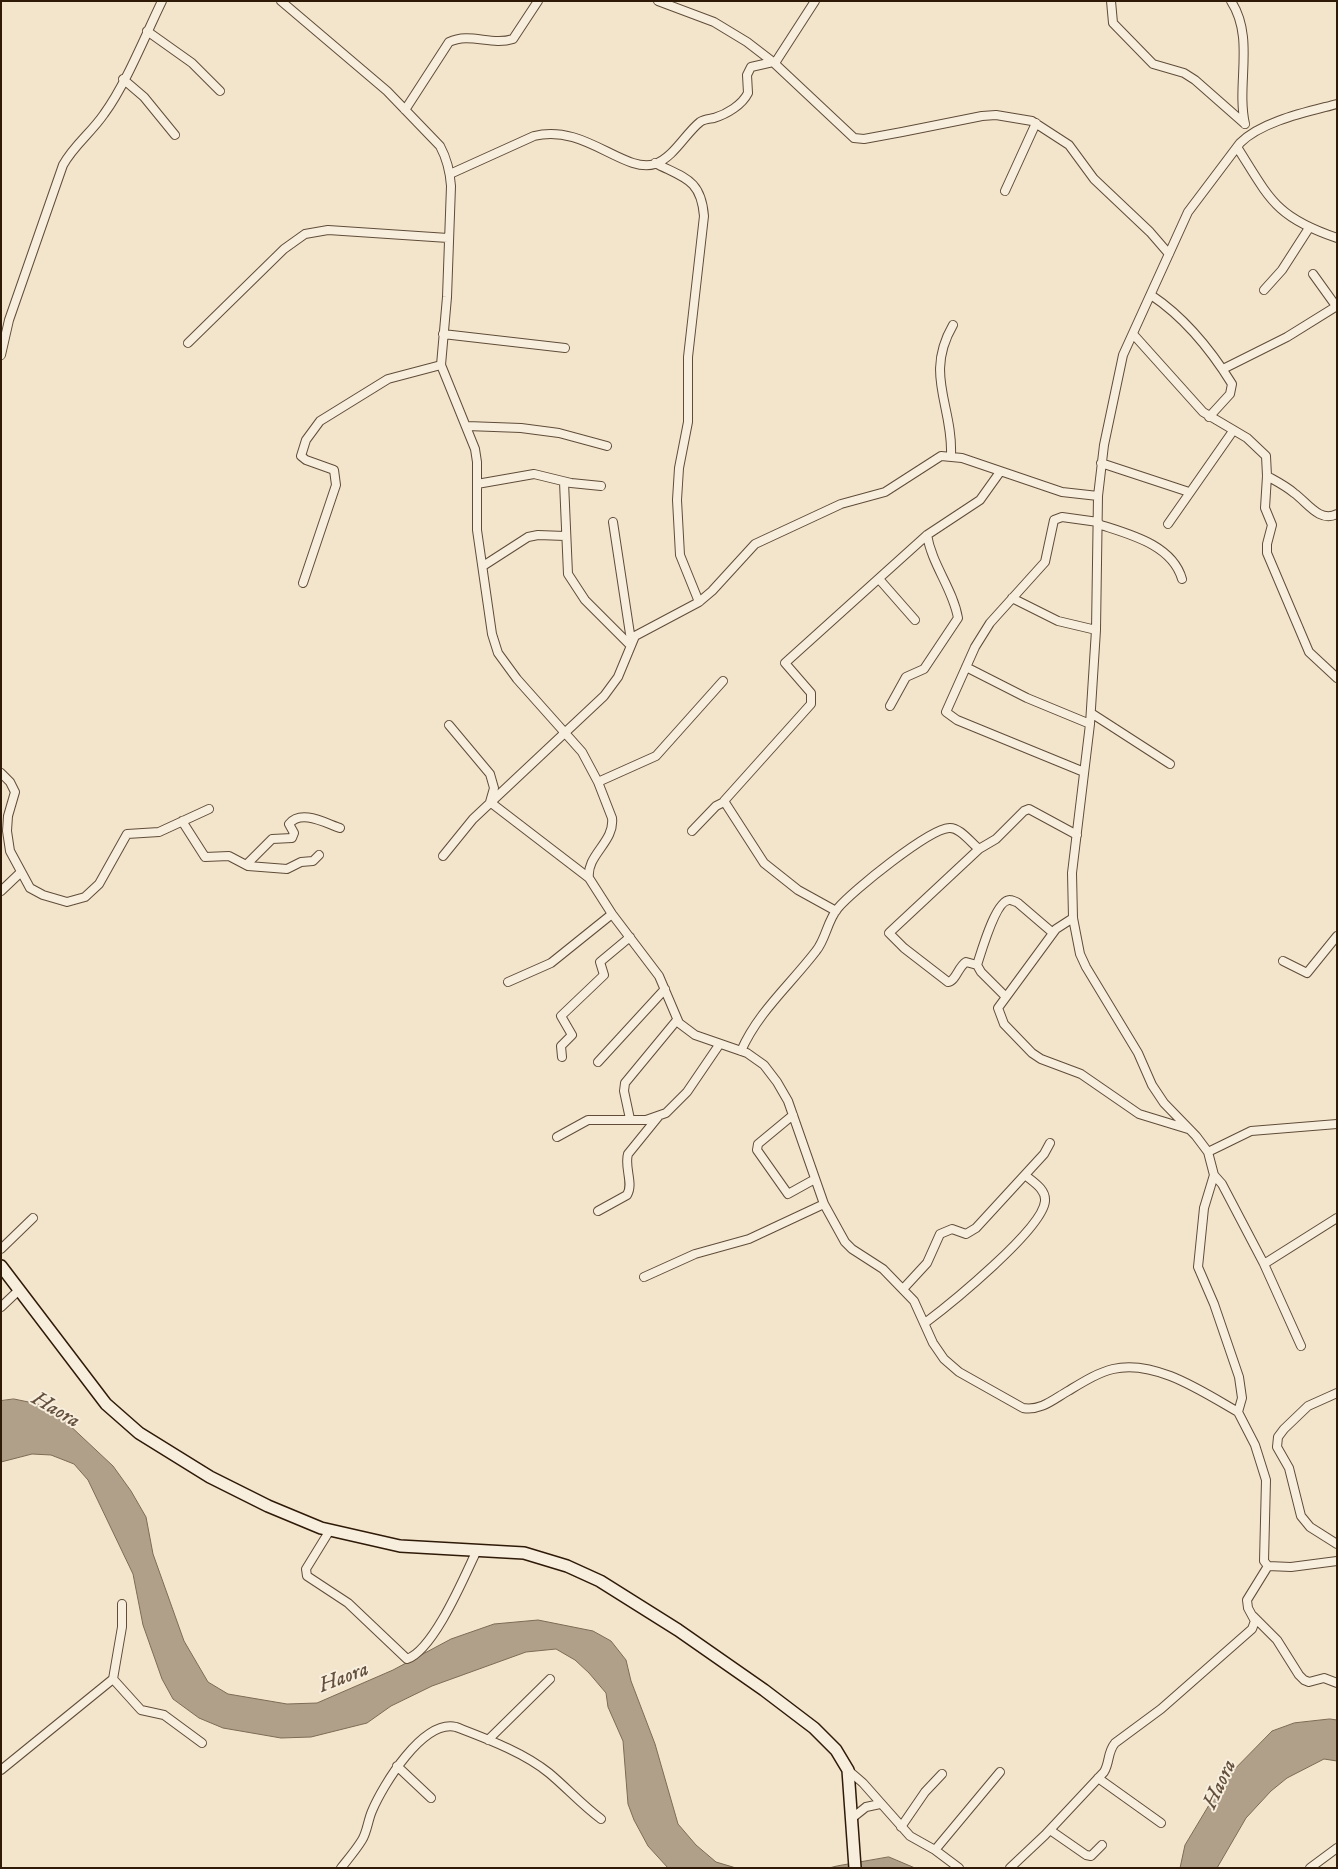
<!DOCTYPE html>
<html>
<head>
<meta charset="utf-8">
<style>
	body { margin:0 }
	#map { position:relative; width:1338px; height:1869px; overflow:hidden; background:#f3e5cc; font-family:"IM FELL DW Pica",serif }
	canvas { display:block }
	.frame { position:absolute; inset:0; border:2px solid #2f1907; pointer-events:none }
</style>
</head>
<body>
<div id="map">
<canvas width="1338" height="1869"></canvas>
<div class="frame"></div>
</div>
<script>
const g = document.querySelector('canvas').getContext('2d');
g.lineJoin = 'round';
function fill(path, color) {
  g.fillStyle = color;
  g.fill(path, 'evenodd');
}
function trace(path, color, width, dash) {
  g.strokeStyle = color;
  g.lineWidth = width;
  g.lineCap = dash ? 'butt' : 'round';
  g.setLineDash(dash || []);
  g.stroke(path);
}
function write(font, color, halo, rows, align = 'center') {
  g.font = font + ' "IM FELL DW Pica",serif';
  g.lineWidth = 4;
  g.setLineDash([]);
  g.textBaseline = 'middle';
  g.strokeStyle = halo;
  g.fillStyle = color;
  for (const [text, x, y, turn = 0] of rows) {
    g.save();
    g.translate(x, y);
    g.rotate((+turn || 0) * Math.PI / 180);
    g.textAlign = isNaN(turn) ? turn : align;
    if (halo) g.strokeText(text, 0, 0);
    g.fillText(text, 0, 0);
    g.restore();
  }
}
const water = new Path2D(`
	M14 1399 38 1404 65 1421 113 1466 131 1491 146 1517 153 1554 184 1641 208 1682 228 1694 287 1704 317 1703 393 1670 451 1639 494 1624 538 1620 593 1631 611 1641 626 1660 631 1681 655 1744 678 1824 696 1845 716 1862 736 1868H668L648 1846 634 1820 628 1804 623 1741 608 1707 606 1693 589 1673 575 1660 556 1649 526 1652 432 1686 391 1706 367 1723 311 1737 281 1738 223 1728 199 1718 173 1699 162 1679 143 1625 133 1574 88 1480 74 1464 51 1455 32 1454 1 1462V1401Z
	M1330 1719 1337 1720V1761L1324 1759 1287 1778 1271 1791 1246 1818 1217 1868H1180L1185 1845 1224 1780 1272 1731 1294 1723Z
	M889 1857 915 1868H829L837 1866Z`);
const street = new Path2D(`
	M281 1 387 91 440 146C447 159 450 171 451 186L447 297 441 365 475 449 477 462V530L492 634 498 653 517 679 582 752 598 782 612 818C615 842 586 855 589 878L612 914 659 976 679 1023 695 1035 747 1053 764 1065 777 1082 788 1101 824 1204 845 1242 852 1249 883 1269 914 1301 933 1343 944 1359 959 1372 1023 1408C1041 1411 1054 1399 1068 1391 1083 1382 1097 1373 1113 1369 1155 1359 1203 1392 1238 1412
	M658 1 714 22 747 42 773 62 854 138 864 139 902 132 982 116 996 115 1032 121 1069 145 1094 179 1150 232 1169 254
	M1111 1 1113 23 1153 64 1184 73 1195 80 1245 124
	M1231 1C1255 38 1236 84 1245 124
	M147 31 192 63 220 91
	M775 63 815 1
	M123 79 144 97 175 135
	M1337 104C1307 112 1262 121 1240 143L1188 212 1123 355 1104 445 1098 496 1096 630 1090 724 1072 873 1073 918 1080 954 1086 967 1138 1053 1152 1085 1164 1103 1196 1136 1208 1152 1214 1175 1204 1208 1198 1267 1214 1304 1239 1377 1242 1398 1238 1412 1255 1445 1266 1480 1264 1561 1268 1566 1291 1567 1337 1561
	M405 110 449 42C470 32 491 46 513 39L538 1
	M1237 147C1270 199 1275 217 1337 238
	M655 163C684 178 701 179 704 216L688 357V422L679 468 677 500 680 555 699 602
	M450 174 534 136C584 123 624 174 655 164 674 157 685 134 700 122 704 119 709 119 714 118 727 114 742 105 748 93L747 75 751 67 773 62
	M1005 191 1036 123
	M1313 274 1336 306
	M1264 290 1282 270 1309 228
	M1151 295C1184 317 1211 350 1232 384L1230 394 1209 417
	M443 334 565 348
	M1133 334 1203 412 1247 438 1266 456 1267 476 1265 508 1272 525 1267 544V553L1309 652 1337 678
	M188 343 284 249 305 234 328 230 448 238
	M1 355 9 320 63 165C74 145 91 133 104 114 126 84 145 36 162 1
	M1223 369 1287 337 1337 306
	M467 426 521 428 559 433 607 446
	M951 455C953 405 924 375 953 325
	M1101 463 1189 492
	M1267 476C1276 481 1286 486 1294 493 1307 502 1319 523 1337 514
	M564 482 568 574 585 600 630 645
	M477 484 534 474 571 483 601 486
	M613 522 630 634 633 639
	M1098 524C1128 534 1172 544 1182 579
	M1168 524 1233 431
	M483 566 528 537 538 535 565 536
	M879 579 915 620
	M303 583 336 485 334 470 306 460 301 456 306 440 320 421 388 379 441 365
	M1012 598 1058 621 1096 630
	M966 667 1027 698 1090 724
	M890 706 906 677 924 669 958 618C953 589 932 565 927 535
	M1091 713 1170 764
	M449 725 490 774 494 788 490 802 589 878
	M1084 772 957 720 946 712 975 647 990 623 1045 562 1054 520 1062 517 1098 522
	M1 773 10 782 15 792 8 816 7 831 10 851 30 888 43 895 67 902 85 897 99 884 127 834 159 832 209 809
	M598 782 656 756 723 681
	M182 821 205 857 229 856 248 866 287 869 301 862 313 861 319 855
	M692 831 716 806 724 802
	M443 856 473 819 604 696 618 677 635 636 699 602 712 591 755 544 841 504 885 492 941 456 962 458 1062 492 1098 496
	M246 865 272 839 292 838 294 833 289 824C301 809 325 823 340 828
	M1 891 20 873
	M836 911 798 890 764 863 724 801 811 704V693L785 663 927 535 980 500 1000 472
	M1073 918 1056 929 998 1008 1004 1024 1032 1053 1041 1059 1081 1074 1139 1114 1188 1129
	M1283 961 1307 973 1337 936
	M977 965 966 962C958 967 956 981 948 982L904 948 889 933 979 849
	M508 982 551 963 612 914
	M1006 997 981 972 977 965C981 953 996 899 1010 900 1011 900 1017 902 1018 903L1053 933
	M741 1051C758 1012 790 985 816 951 826 939 827 921 838 908 852 891 929 829 949 828 960 827 971 843 979 849L996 839 1024 811 1029 809 1077 835
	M562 1057 561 1046 572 1035 561 1016 604 975 600 962 630 937
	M598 1062 665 989
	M793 1115 758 1144 757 1150 788 1194 815 1179
	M630 1119 624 1091 625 1083 677 1020
	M557 1137 588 1120H646L666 1113 687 1092 719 1045
	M1208 1152 1251 1131 1337 1124
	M1214 1175 1222 1184 1264 1264 1301 1346
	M598 1211 627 1195C634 1184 624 1167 628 1154L658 1117
	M1 1249 33 1218
	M1264 1264 1337 1218
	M644 1277 695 1254 749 1239 824 1204
	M903 1289 927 1263 940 1234 952 1229 966 1234 976 1228 1044 1154 1050 1143
	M1 1307 19 1290
	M925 1323C949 1305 1043 1229 1045 1201 1046 1189 1033 1182 1025 1175
	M1337 1393 1308 1406 1284 1429 1278 1437 1277 1447 1289 1468 1301 1516 1310 1527 1337 1544
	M330 1530 306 1569 307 1576 348 1603 407 1659C434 1650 465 1575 477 1550
	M1253 1616 1277 1640 1299 1675 1304 1680 1309 1682 1324 1678 1337 1683
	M113 1679 141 1710 164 1715 202 1743
	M488 1740 550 1679
	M397 1766 431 1798
	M1 1770 113 1679 122 1627V1604
	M848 1770 863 1783 910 1836 935 1850 959 1868
	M1098 1778 1161 1823
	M851 1819 866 1807 880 1804
	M901 1827 925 1792 942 1774
	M1050 1830 1086 1855 1091 1856 1102 1845
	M935 1850 1000 1772
	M341 1868C348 1859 356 1850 362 1840 367 1832 368 1820 372 1811 383 1785 423 1719 456 1727 487 1739 523 1752 549 1773 567 1788 582 1805 601 1819
	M1010 1868 1045 1835 1104 1772C1110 1762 1107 1753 1115 1743L1161 1709 1252 1629 1255 1621 1248 1608 1247 1600 1268 1566
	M1310 1868 1337 1848`);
const secondary = new Path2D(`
	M1 1266 106 1404 139 1433 210 1477 268 1506 321 1528 400 1546 524 1553 567 1566 600 1581 678 1630 764 1690 814 1728 836 1750 848 1770 855 1868`);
const waterNames = [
	["Haora",55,1411,30],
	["Haora",344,1679,-21],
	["Haora",1221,1785,-65]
];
fill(water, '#b0a089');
trace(water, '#7c6a55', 1);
trace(street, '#604c38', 10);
trace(secondary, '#2f1907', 14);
trace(street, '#f7eede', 8);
trace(secondary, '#f7eede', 11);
write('italic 21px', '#634f3b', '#f7eede', waterNames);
</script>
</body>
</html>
